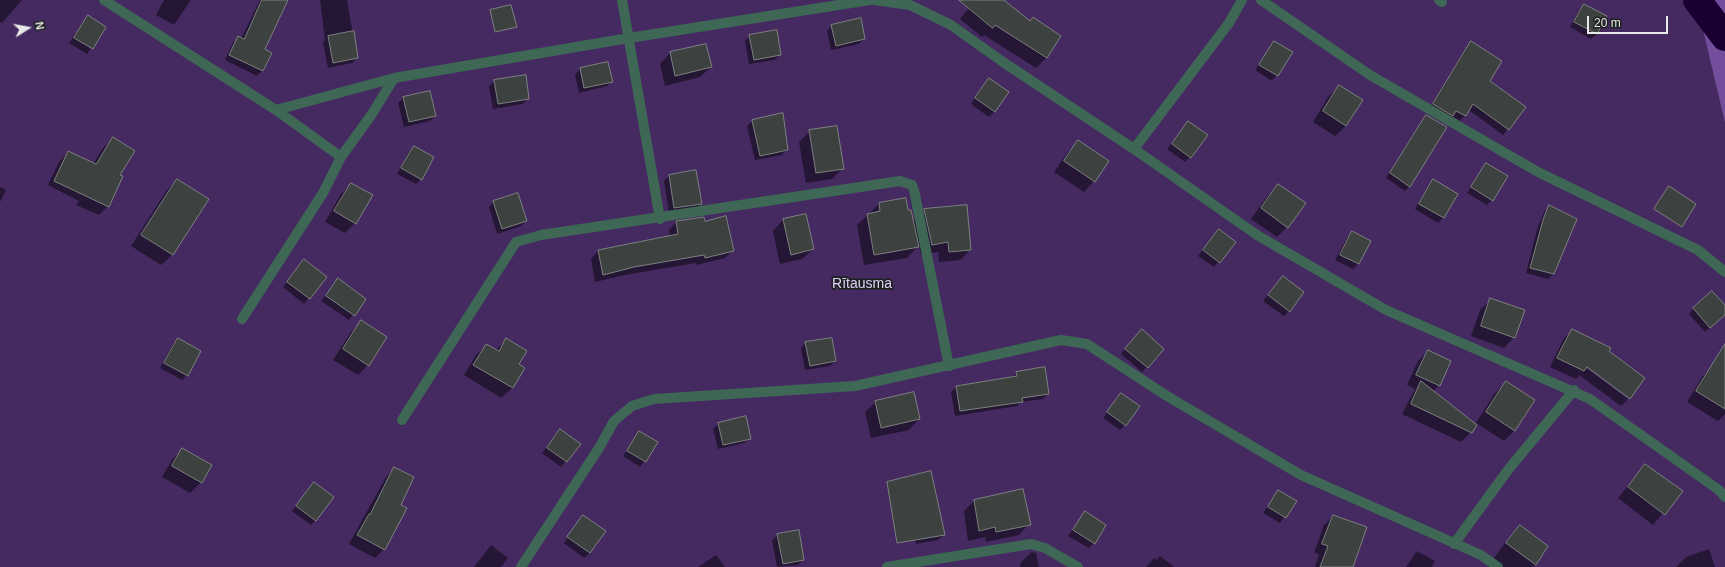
<!DOCTYPE html>
<html>
<head>
<meta charset="utf-8">
<style>
	body { margin:0 }
	#map { position:relative; width:1725px; height:567px; overflow:hidden; background:#272a28; font-family:Helvetica,sans-serif }
	canvas { display:block }
	.north { position:absolute; left:8px; top:8px; width:40px; height:40px; -webkit-text-stroke:3px #1d211f; paint-order:stroke; rotate:79deg; font-size:11px; font-weight:700; line-height:16px; text-align:center; color:#e8eae9 }
	.north::after { content:''; display:block; margin:auto; width:14px; height:18px; background:#e8eae9; clip-path:polygon(50% 0,100% 100%,50% 72%,0 100%) }
	.scale { position:absolute; left:1587px; top:16px; width:81px; height:18px; box-sizing:border-box; border:2px solid #e8eae9; border-top:0; padding-left:5px; font-size:12px; line-height:14px; white-space:nowrap; color:#e8eae9; -webkit-text-stroke:3px #1d211f; paint-order:stroke }
</style>
</head>
<body>
<div id="map">
<canvas width="1725" height="567"></canvas>
<div class="north">N</div>
<div class="scale">20 m</div>
</div>
<script>
const g = document.querySelector('canvas').getContext('2d');
g.lineJoin = 'round';
function fill(path, color) {
  g.fillStyle = color;
  g.fill(path, 'evenodd');
}
function trace(path, color, width, dash) {
  g.strokeStyle = color;
  g.lineWidth = width;
  g.lineCap = dash ? 'butt' : 'round';
  g.setLineDash(dash || []);
  g.stroke(path);
}
function write(font, color, halo, rows, align = 'center') {
  g.font = font + ' Helvetica,sans-serif';
  g.lineWidth = 3.5;
  g.setLineDash([]);
  g.textBaseline = 'middle';
  g.strokeStyle = halo;
  g.fillStyle = color;
  for (const [text, x, y, turn = 0] of rows) {
    g.save();
    g.translate(x, y);
    g.rotate((+turn || 0) * Math.PI / 180);
    g.textAlign = isNaN(turn) ? turn : align;
    if (halo) g.strokeText(text, 0, 0);
    g.fillText(text, 0, 0);
    g.restore();
  }
}
const green = new Path2D(`
	M0 0H1696L1725 123V567H0Z`);
const forest = new Path2D(`
	M1696 0H1725V123Z`);
const shadow = new Path2D(`
	M0 0H22L2 23 0 22Z
	M164 0H191L174 25 156 15Z
	M260 0H274L263 50 262 71 257 76 225 60 233 43 238 38 241 39Z
	M320 0H347L357 58 352 63 328 68 323 42 325 40Z
	M975 0H1003L1030 22 1060 36 1046 58 1036 68 984 35 982 37 960 19Z
	M1584 5 1597 34 1591 39 1570 27 1579 10Z
	M88 16 105 27 87 54 69 43Z
	M832 25 864 39 859 44 831 50 827 31Z
	M750 36 780 55 775 60 749 64 745 41Z
	M1274 42 1292 53 1272 81 1255 70Z
	M1471 42 1488 81 1524 107 1503 135 1469 110 1460 121 1452 116 1447 120 1429 109 1466 48Z
	M705 45 711 67 700 77 665 86 660 64 670 53Z
	M581 69 612 81 607 86 579 93 575 74Z
	M989 79 994 112 989 117 971 104Z
	M495 81 528 98 523 104 493 109 489 86Z
	M1339 86 1362 101 1346 126 1335 136 1313 122 1328 97Z
	M403 98 435 116 430 121 404 127 398 103Z
	M1427 116 1410 186 1405 191 1386 178 1421 122Z
	M753 121 787 149 782 155 755 160 747 126Z
	M1188 122 1190 157 1185 162 1167 149Z
	M810 131 843 168 832 179 806 183 799 142Z
	M113 138 118 175 108 206 99 215 76 205 79 201 48 185 59 162 68 152 93 164 103 148Z
	M1078 141 1094 181 1084 192 1054 172 1068 152Z
	M414 147 421 179 416 184 397 174 409 152Z
	M1486 164 1492 200 1487 205 1467 193Z
	M695 171 701 204 696 209 669 213 664 181 669 176Z
	M177 180 207 199 172 255 161 265 131 246 167 190Z
	M1433 181 1457 194 1443 218 1438 223 1415 209 1428 186Z
	M351 184 355 223 345 233 325 222 341 194Z
	M1279 185 1287 227 1277 237 1251 219 1268 195Z
	M0 187 6 190 0 202Z
	M905 200 907 212 913 222 925 210 970 250 960 260 939 262 938 252 921 255 919 245 907 258 864 265 857 225 879 204Z
	M494 202 526 221 521 226 497 234 489 207Z
	M1549 206 1553 274 1548 279 1526 273 1538 226 1544 212Z
	M783 220 813 249 802 259 780 264 773 231Z
	M676 222H704L733 250 725 258 697 265 696 263 625 275 595 282 591 259 598 251 670 237 669 230Z
	M1219 230 1234 242 1214 267 1198 256Z
	M1352 232 1370 242 1358 264 1353 269 1335 260 1347 238Z
	M304 261 325 277 304 304 283 287Z
	M1283 277 1289 311 1284 316 1263 301Z
	M338 280 365 299 349 320 321 301Z
	M1491 299 1514 337 1504 348 1471 336 1480 310Z
	M1725 307V314L1705 332 1689 314 1694 308Z
	M362 321 368 365 358 375 333 360 351 332Z
	M1573 330 1583 363 1582 365 1628 399 1621 406 1579 375 1576 379 1550 367 1564 338Z
	M1137 336 1147 367 1142 372 1121 354Z
	M178 339 187 375 182 380 160 368 173 344Z
	M506 340 517 365 523 368 512 388 501 398 464 375 476 355 486 345 495 351Z
	M806 343 835 361 830 366 805 370 801 348Z
	M1428 351 1439 385 1432 392 1471 432 1461 442 1402 414 1415 389 1407 385 1418 361Z
	M1712 367 1725 374V414L1718 421 1687 402 1702 377Z
	M1017 373 1048 393 1043 399 1021 402 1017 406 955 416 951 392 956 387 1011 378Z
	M1506 382 1515 430 1504 441 1476 423 1495 393Z
	M1121 394 1125 425 1120 430 1103 418Z
	M876 402 919 419 909 430 871 438 865 412Z
	M719 424 750 438 744 443 718 449 713 429Z
	M560 430 579 444 561 467 542 453Z
	M639 432 656 443 640 467 623 456Z
	M182 449 210 465 201 482 190 493 162 477 172 460Z
	M1645 465 1681 491 1653 525 1618 498Z
	M394 468 400 505 384 549 375 558 349 544 386 477Z
	M905 482 944 535 938 540 916 544Z
	M314 483 316 520 311 525 292 511Z
	M1279 491 1295 501 1280 523 1263 513Z
	M974 501 1029 524 1019 535 986 542 985 537 968 541 964 511Z
	M1085 513 1094 543 1089 548 1068 536Z
	M583 516 590 553 584 558 564 543Z
	M1333 516 1352 567H1315L1319 554 1314 553 1324 525Z
	M1520 526 1535 565 1533 567H1489L1488 566 1512 534Z
	M778 535 803 560 798 565 777 567 772 540Z
	M491 545 508 558 501 567H474Z
	M1709 549 1715 567H1676L1686 557Z
	M1417 551 1435 561 1432 567H1406Z
	M1032 552 1036 553 1039 567H1020L1021 562Z
	M716 555 725 567H698Z
	M1160 556 1174 567H1146L1154 558 1156 560Z`);
const canal = new Path2D(`
	M1697 0 1725 37`);
const building = new Path2D(`
	M262 0H288L265 49 272 53 263 71 229 55 238 36 244 39Z
	M959 0H1004L1030 21 1033 17 1061 36 1047 58 995 25 993 28Z
	M1584 4 1607 16 1597 34 1574 22Z
	M511 5 517 27 495 32 490 10Z
	M88 15 106 27 93 49 74 38Z
	M861 18 865 39 836 46 831 25Z
	M777 30 781 55 754 60 749 35Z
	M354 31 358 58 333 63 328 36Z
	M1274 41 1293 52 1278 76 1259 65Z
	M1471 41 1502 61 1490 81 1526 107 1509 130 1473 104 1466 116 1456 111 1453 116 1433 104Z
	M706 44 712 67 675 76 670 52Z
	M608 62 613 82 584 88 580 68Z
	M526 75 529 99 498 104 494 80Z
	M989 78 1009 92 995 112 975 98Z
	M1339 85 1363 100 1346 126 1323 111Z
	M430 91 436 116 409 122 403 97Z
	M783 113 788 150 760 156 752 120Z
	M1426 115 1447 127 1410 187 1390 173Z
	M1188 121 1208 135 1191 158 1172 144Z
	M837 126 844 169 816 173 809 130Z
	M113 137 135 151 120 175 123 176 109 207 54 181 68 151 96 164Z
	M1078 140 1109 161 1095 182 1064 161Z
	M414 146 434 157 422 180 401 168Z
	M1486 163 1508 176 1493 201 1471 187Z
	M696 170 702 204 674 208 669 175Z
	M177 179 209 199 173 255 141 235Z
	M1433 179 1458 194 1444 218 1419 204Z
	M351 183 373 195 356 224 334 211Z
	M1278 184 1306 203 1288 228 1261 208Z
	M1669 186 1696 204 1682 227 1654 209Z
	M518 193 527 221 502 229 493 201Z
	M906 198 908 210H911L919 247 874 255 867 214 880 211 879 203Z
	M967 205 971 250 949 252 948 242 932 245 924 209Z
	M1549 205 1577 219 1554 274 1530 268 1543 220Z
	M806 214 814 249 791 255 783 219Z
	M726 216 734 251 705 258 704 255 634 267 603 275 598 250 678 234 676 221 704 217 705 221Z
	M1219 229 1236 242 1220 263 1203 250Z
	M1352 231 1371 241 1359 264 1340 255Z
	M304 259 327 277 310 299 287 282Z
	M1283 276 1304 292 1290 312 1268 295Z
	M338 278 366 299 355 316 326 296Z
	M1712 291 1725 305V315L1710 328 1693 308Z
	M1490 298 1525 310 1515 338 1481 326Z
	M361 320 387 337 369 366 343 349Z
	M1142 329 1164 349 1148 368 1125 349Z
	M1572 329 1611 348 1609 351 1645 378 1630 399 1587 367 1584 371 1557 358Z
	M178 338 201 351 188 376 164 363Z
	M506 338 527 351 519 364 525 368 513 388 473 365 486 344 499 351Z
	M832 338 836 361 810 366 805 342Z
	M1725 344V409L1696 391Z
	M1428 350 1451 361 1440 386 1416 375Z
	M1045 367 1049 394 1022 398 1023 402 960 411 956 386 1017 376 1016 372Z
	M1421 381 1477 425 1472 433 1411 404Z
	M1506 381 1535 400 1515 431 1486 412Z
	M914 392 920 419 881 428 875 401Z
	M1121 393 1140 406 1126 426 1107 412Z
	M746 416 751 439 723 445 718 423Z
	M560 429 581 444 567 462 547 448Z
	M639 431 658 442 646 462 627 451Z
	M182 448 212 465 202 483 172 466Z
	M1645 464 1683 491 1665 515 1628 487Z
	M394 467 414 477 401 505 407 508 385 550 357 535 369 514H370Z
	M931 471 945 535 897 543 887 482Z
	M314 482 334 497 316 521 296 506Z
	M1023 489 1031 525 996 532 995 527 979 531 974 500Z
	M1278 490 1297 501 1286 518 1268 507Z
	M1085 511 1106 525 1095 544 1073 530Z
	M583 515 606 531 590 553 567 537Z
	M1333 515 1367 527 1353 567H1320L1328 546 1322 544Z
	M1520 525 1548 546 1536 565 1506 543Z
	M799 530 804 560 783 564 777 534Z`);
const lane = new Path2D(`
	M104 0 276 110
	M622 0 660 219
	M874 0 910 5 951 25 1003 62 1134 149 1257 235 1386 310 1590 399 1719 490 1725 497
	M1261 0 1370 75 1538 172 1698 250 1725 272
	M1439 0 1442 2
	M1134 149 1229 23 1242 0
	M341 157 372 114 394 78
	M242 319 323 193 341 157 276 110 394 78 629 38 870 0
	M402 420 516 242 541 235 900 181 912 185 914 190 949 366
	M1454 544 1508 470 1574 390
	M521 567 599 448 614 421 632 406 654 399 855 386 1061 340 1087 344 1167 396 1301 475 1481 555 1498 567
	M887 567 1031 544 1045 548 1078 567`);
const parkNames = [
	["Rītausma",862,284]
];
fill(green, '#452a62');
fill(forest, '#734e9d');
fill(shadow, '#0007');
trace(canal, '#1a0032', 28);
fill(building, '#3d413f');
trace(building, '#7c817e', 1);
trace(lane, '#3e6855', 10);
write('14px', '#e1cffb', '#1d211f', parkNames);
</script>
</body>
</html>
